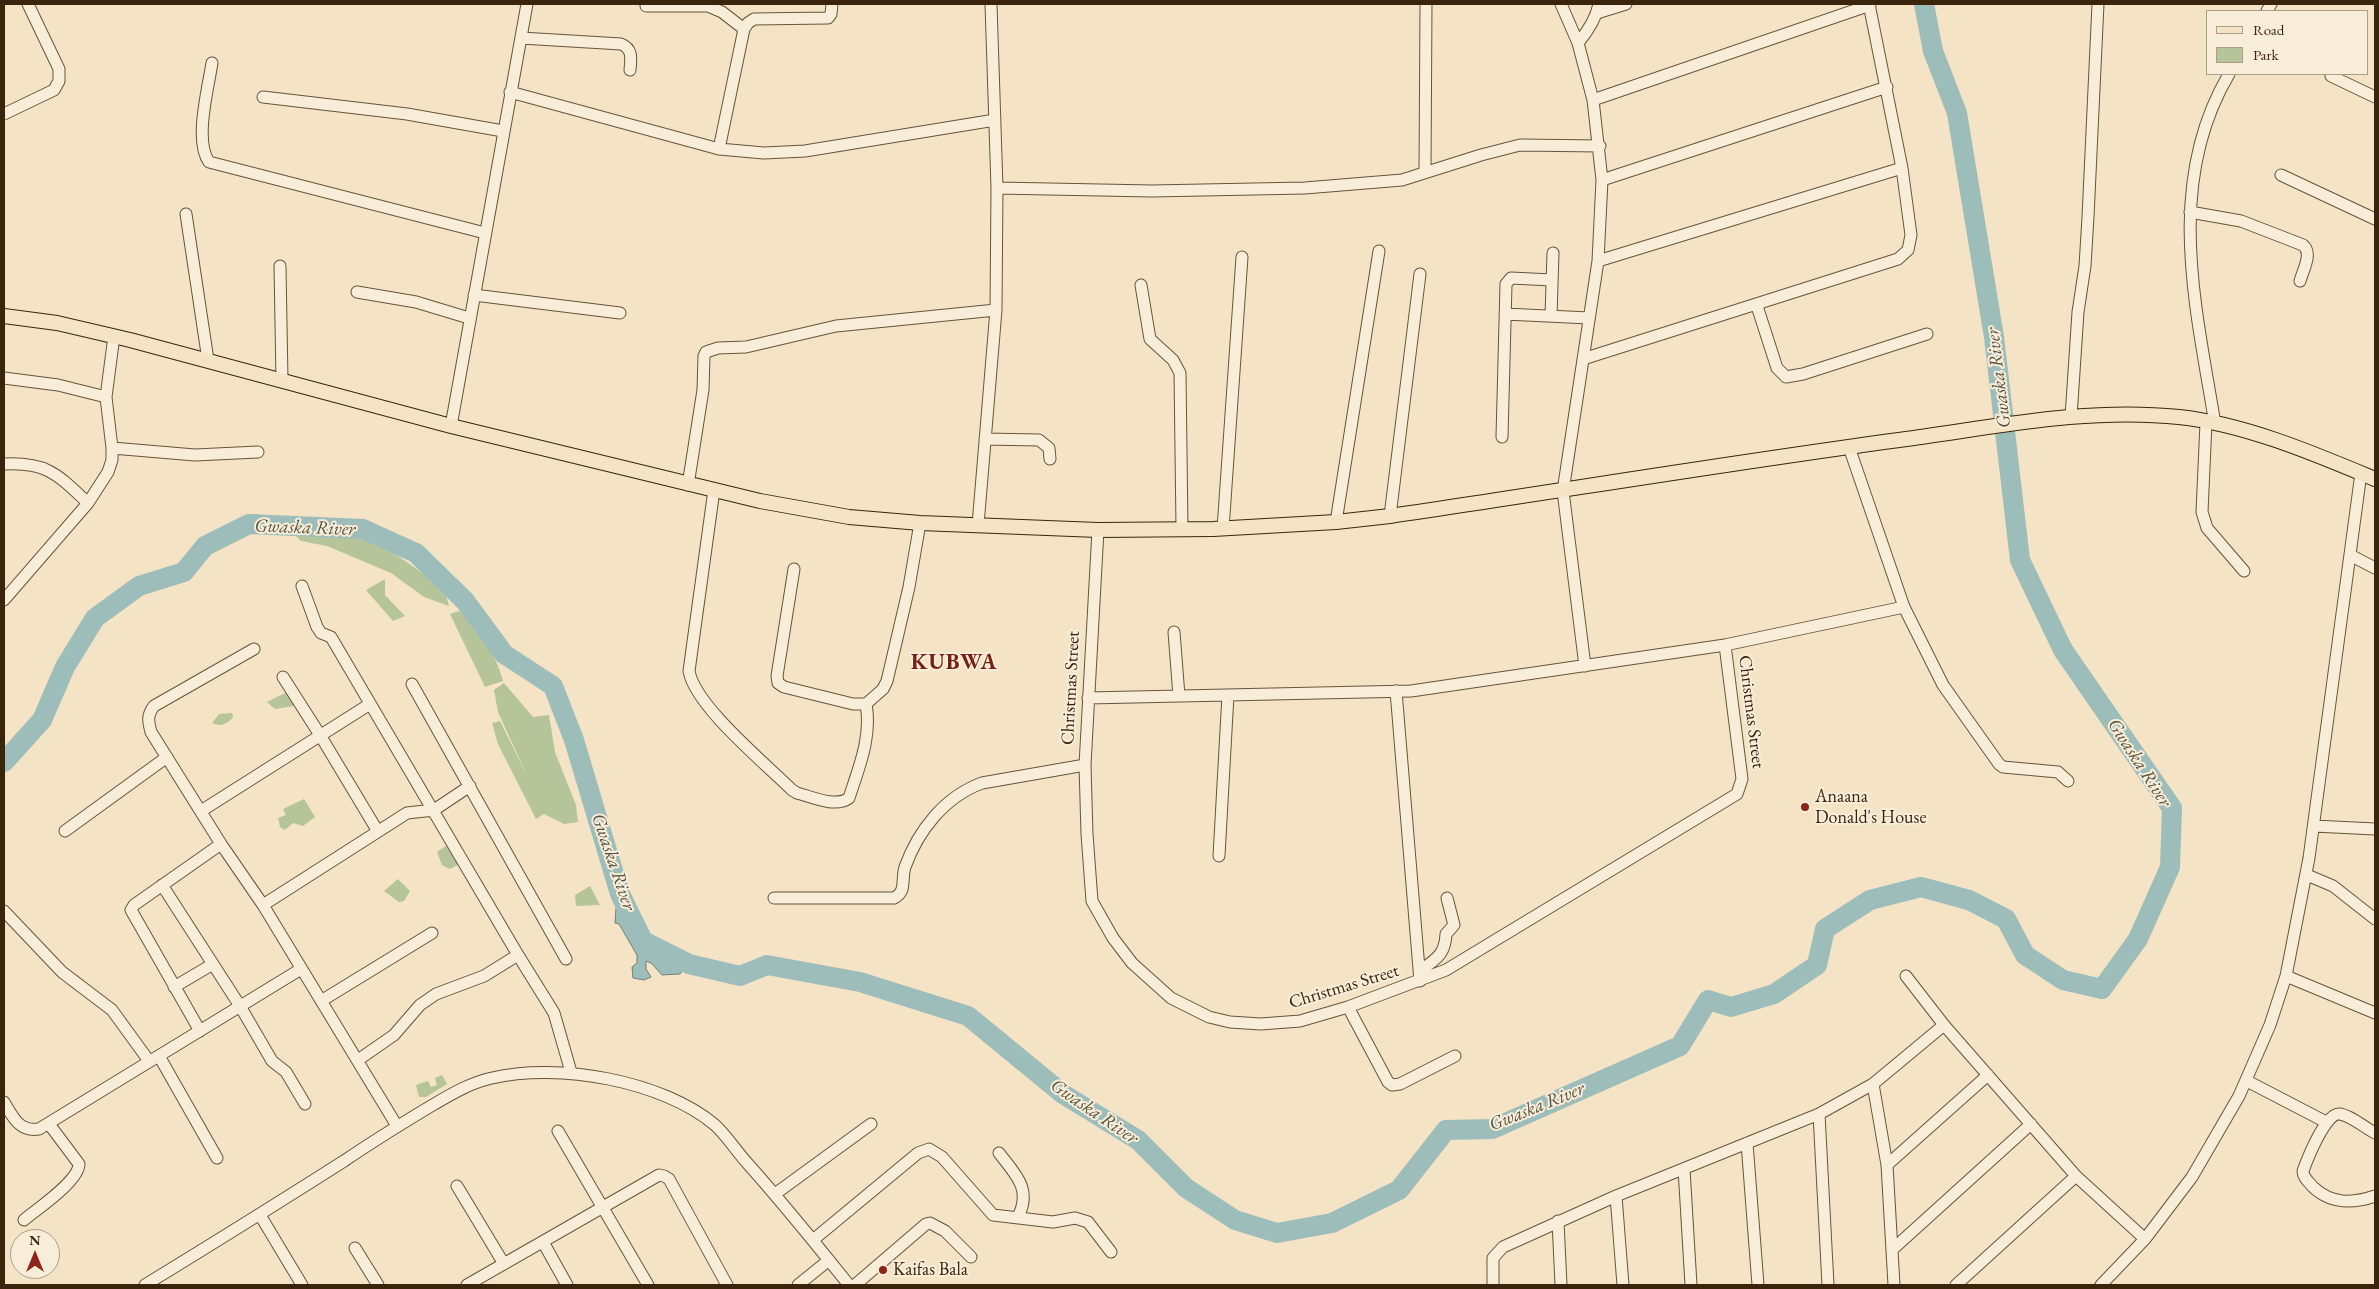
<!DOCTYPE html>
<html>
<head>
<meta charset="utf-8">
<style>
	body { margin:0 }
	#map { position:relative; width:2379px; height:1289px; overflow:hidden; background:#f4e3c5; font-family:"EB Garamond",serif }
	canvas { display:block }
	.frame { position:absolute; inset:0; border:5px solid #3a250c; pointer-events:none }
	.legend { position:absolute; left:2206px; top:10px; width:162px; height:65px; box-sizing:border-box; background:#f8edd9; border:1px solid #ac9d87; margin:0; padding:6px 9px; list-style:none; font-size:15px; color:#3a250c }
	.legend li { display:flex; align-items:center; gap:10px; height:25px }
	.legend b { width:25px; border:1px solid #ac9d87 }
	.north { position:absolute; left:10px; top:1229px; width:50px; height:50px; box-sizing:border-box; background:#f8edd9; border:1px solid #ac9d87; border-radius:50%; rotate:0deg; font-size:14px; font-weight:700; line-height:20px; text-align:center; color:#3a250c }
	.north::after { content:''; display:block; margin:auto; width:18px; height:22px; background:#8f2418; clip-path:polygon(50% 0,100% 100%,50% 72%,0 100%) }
</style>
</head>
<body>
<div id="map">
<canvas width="2379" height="1289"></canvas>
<div class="frame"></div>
<ul class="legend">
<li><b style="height:6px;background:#f4e3c5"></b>Road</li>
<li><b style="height:14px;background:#b5c599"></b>Park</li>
</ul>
<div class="north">N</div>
</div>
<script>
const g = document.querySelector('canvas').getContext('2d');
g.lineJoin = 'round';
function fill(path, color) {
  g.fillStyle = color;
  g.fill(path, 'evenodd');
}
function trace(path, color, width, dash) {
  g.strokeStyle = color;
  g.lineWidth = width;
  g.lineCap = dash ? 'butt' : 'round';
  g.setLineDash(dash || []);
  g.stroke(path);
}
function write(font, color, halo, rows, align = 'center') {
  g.font = font + ' "EB Garamond",serif';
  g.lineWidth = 4;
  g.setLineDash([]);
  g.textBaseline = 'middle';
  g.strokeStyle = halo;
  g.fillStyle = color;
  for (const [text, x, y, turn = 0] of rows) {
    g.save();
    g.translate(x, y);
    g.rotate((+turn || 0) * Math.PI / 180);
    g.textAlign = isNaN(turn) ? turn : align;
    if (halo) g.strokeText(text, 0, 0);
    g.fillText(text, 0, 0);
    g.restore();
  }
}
const green = new Path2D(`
	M288 529 357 534 398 556 444 588 449 606 424 597 391 573 327 546 301 541Z
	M385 579V595L405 616 393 621 366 590Z
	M459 611C479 629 496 654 503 681L485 687 450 614Z
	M504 683 533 717 549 715 555 752 576 805 578 822 564 824 544 814 536 819 498 744 492 723 500 721 529 780 498 712 494 690Z
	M287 692 294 706 275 709 267 702Z
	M232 713 233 717C228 724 220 727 212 723L219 714Z
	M304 799 315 817 303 826 293 823 285 830 280 827 278 818 286 815 283 809Z
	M446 846 459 864 450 869 442 865 437 852Z
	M398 879 410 891 404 901 399 902 384 891Z
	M590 886 600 905 576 906 575 895Z
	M442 1075 447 1084 426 1097H419L416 1085 428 1081 431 1087 437 1085 435 1078Z`);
const water = new Path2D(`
	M622 904 641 945 686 965 680 974 662 975 651 963 646 961V969L651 977 644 980 633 978 632 967 637 963V955L619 924 615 923 616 908Z`);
const river = new Path2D(`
	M4 762 42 720 65 667 95 618 139 586 184 572 205 546 249 524 363 529 416 553 465 601 504 654 553 686 574 740 620 894 643 941 689 964 740 976 767 965 860 982 968 1016 1063 1094 1138 1140 1186 1188 1235 1220 1277 1233 1332 1223 1399 1190 1446 1130 1492 1129 1680 1046 1708 1000 1731 1007 1774 994 1817 965 1825 929 1870 900 1921 887 1969 900 2006 919 2025 955 2063 980 2102 989 2138 939 2170 867 2172 808 2063 650 2020 560 1994 337 1957 113 1933 51 1924 4`);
const minor = new Path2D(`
	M1561 4 1578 43 1593 100 1602 180 1598 261 1563 491 1585 666
	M646 6H708L722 12 744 29
	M2267 11 2271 4
	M1597 13 1626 4
	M521 38 621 44C633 49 631 58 630 70
	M1578 43C1588 31 1596 19 1599 4
	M212 63C208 89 194 141 209 162L485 233
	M2331 76 2375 97
	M510 92 719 149 764 153 805 151 995 120
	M263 97 407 114 503 131
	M1593 100 1870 5
	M4 114 54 90 59 81V69L28 4
	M719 149 744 29 748 23 754 19 828 18 831 14 832 4
	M1425 172 1426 4
	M2281 175 2375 219
	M1602 180 1887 87
	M997 188 1152 191 1305 188 1402 180 1481 155 1520 145 1600 146
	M2190 212 2241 221 2303 245C2313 253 2303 270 2300 281
	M186 214 208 360
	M1598 261 1902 168
	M280 266 282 380
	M1141 285 1150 339 1173 360 1180 373 1182 529
	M357 292 416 302 469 318
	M474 295 620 313
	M1757 306 1777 368 1786 377 1803 374 1927 334
	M1505 314 1589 318
	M1551 316 1553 253
	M1583 359 1898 259 1908 250 1911 235 1902 168 1869 4
	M4 378 58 385 106 397
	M2071 417 2078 312 2085 266 2088 217 2098 4
	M2206 423 2202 512 2207 528 2244 571
	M2215 424C2196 307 2164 184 2229 74
	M451 426 527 4
	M1502 437 1506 284 1511 278 1552 280
	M985 439 1039 440 1049 448 1050 459
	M1849 447 1904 607 1943 685 1999 764 2003 767 2058 772 2068 781
	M112 448 195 455 258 452
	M4 464C48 462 58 475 88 503
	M688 485 703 390 704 356 706 352 718 348 746 347 836 326 996 310
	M714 490 689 671C695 706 765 763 792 790L797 793C812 797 836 808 849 798 859 767 872 737 866 704
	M1390 516 1420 274
	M1336 522 1379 251
	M978 525 996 310 997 188 991 4
	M1223 529 1242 257
	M1098 530 1085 765 1087 834 1092 901 1113 938 1132 963 1171 998 1209 1017 1230 1022 1261 1024 1300 1021 1348 1007 1446 970 1737 794 1742 779 1725 645
	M2350 555 2375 568
	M794 569 777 676 778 683 784 687 853 704H866L883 689 887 681 909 587 920 523
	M302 586 317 627 321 633 331 637 518 955 554 1013 571 1072
	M4 600 88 503 108 472 112 460V448L106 397 114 336
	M1174 632 1179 696
	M254 649 154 706C147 715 148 721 151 732L221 844 263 905 397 1126
	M283 677 320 735 377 830
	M412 684 566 959
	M1396 691 1420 981
	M1088 698 1411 691 1725 645 1904 607
	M201 811 370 704
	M2314 826 2375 829
	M65 831 167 757
	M1219 856 1228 695
	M2307 875 2333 886 2375 919
	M162 885 240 1006 272 1061 286 1072 305 1104
	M774 898H894C907 892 901 879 905 867 918 831 944 797 982 783L1085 765
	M263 905 407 813 434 810 470 786
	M4 911 62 972 112 1010 149 1061
	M1419 972C1435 959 1445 956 1446 934L1454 925 1447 898
	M1906 976 1944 1025 2076 1176 2145 1239
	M2286 976 2375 1013
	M174 987 213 964
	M321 1001 432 933
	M1348 1007 1388 1082 1392 1085 1400 1084 1455 1056
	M200 1031 131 910 134 905 221 844
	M159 1056 217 1158
	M358 1060 394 1035 420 1005 436 994 484 976 518 955
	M2247 1081 2326 1122
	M1873 1084 1887 1165 1894 1285
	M4 1102C13 1117 19 1132 39 1129L301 969
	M1819 1114 1828 1285
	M558 1131 648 1285
	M2375 1133C2365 1128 2352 1116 2340 1114 2326 1111 2307 1160 2303 1171 2303 1178 2309 1182 2313 1187 2331 1204 2352 1204 2375 1196
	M1747 1143 1758 1285
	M999 1153C1016 1175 1032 1189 1018 1217
	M1887 1165 1988 1075
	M1684 1169 1691 1285
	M457 1186 504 1264
	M775 1194 871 1124
	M1616 1196 1623 1285
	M260 1215 302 1285
	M24 1220C37 1209 79 1181 79 1164L49 1124
	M1558 1221 1561 1285
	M813 1240 918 1153 929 1149 942 1157 993 1215 1053 1222 1075 1218 1088 1222 1111 1252
	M543 1242 567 1285
	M355 1248 378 1285
	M1893 1249 2031 1124
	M145 1285C212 1244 278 1203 344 1161 372 1142 401 1124 431 1106 450 1095 469 1083 492 1078 558 1062 663 1081 715 1125 727 1136 737 1152 748 1164 783 1203 816 1244 849 1285
	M467 1285 659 1175 664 1176 669 1179 727 1285
	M798 1285 829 1260
	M855 1285 926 1224 930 1223 945 1231 971 1257
	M1493 1285V1258L1503 1247 1616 1196 1819 1114 1873 1084 1944 1025
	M1956 1285 2076 1176
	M2101 1285 2145 1239 2192 1177 2239 1096 2270 1025 2286 976 2309 858 2361 473`);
const major = new Path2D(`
	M4 316 57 323 130 340 451 426 760 501 849 517 920 523 1098 530 1213 529 1336 522 1390 516C1560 491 1729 463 1899 440 1991 428 2085 407 2179 417 2245 424 2315 454 2375 479`);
const markers = [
	[1805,807,5,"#8f2418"],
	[883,1270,5,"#8f2418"]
];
const streetNames = [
	["Christmas Street",1071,688,-87],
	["Christmas Street",1751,712,83],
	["Christmas Street",1344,987,-17]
];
const poiNames = [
	["Anaana",1815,797],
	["Donald's House",1815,818],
	["Kaifas Bala",893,1270]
];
const waterNames = [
	["Gwaska River",1999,378,-97],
	["Gwaska River",305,528,2],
	["Gwaska River",2139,763,57],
	["Gwaska River",613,862,71],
	["Gwaska River",1537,1107,-22],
	["Gwaska River",1094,1112,34]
];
const districtNames = [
	["KUBWA",954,663]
];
fill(green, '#b5c599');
fill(water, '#9cbdba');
trace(water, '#758074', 1);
trace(river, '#9cbdba', 20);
trace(minor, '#68543a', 13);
trace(major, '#3a250c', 16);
trace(minor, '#f8edd9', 11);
trace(major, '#f4e3c5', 14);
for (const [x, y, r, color] of markers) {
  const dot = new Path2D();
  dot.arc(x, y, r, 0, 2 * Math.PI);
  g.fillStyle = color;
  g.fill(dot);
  trace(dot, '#f8edd9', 2);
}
write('18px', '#3a250c', '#f8edd9', streetNames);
write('18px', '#3a250c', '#f8edd9', poiNames, 'left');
write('italic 19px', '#575340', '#f8edd9', waterNames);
g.letterSpacing = '1px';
write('bold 22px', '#7a1f14', '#f8edd9', districtNames);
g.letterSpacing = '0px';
</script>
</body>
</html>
